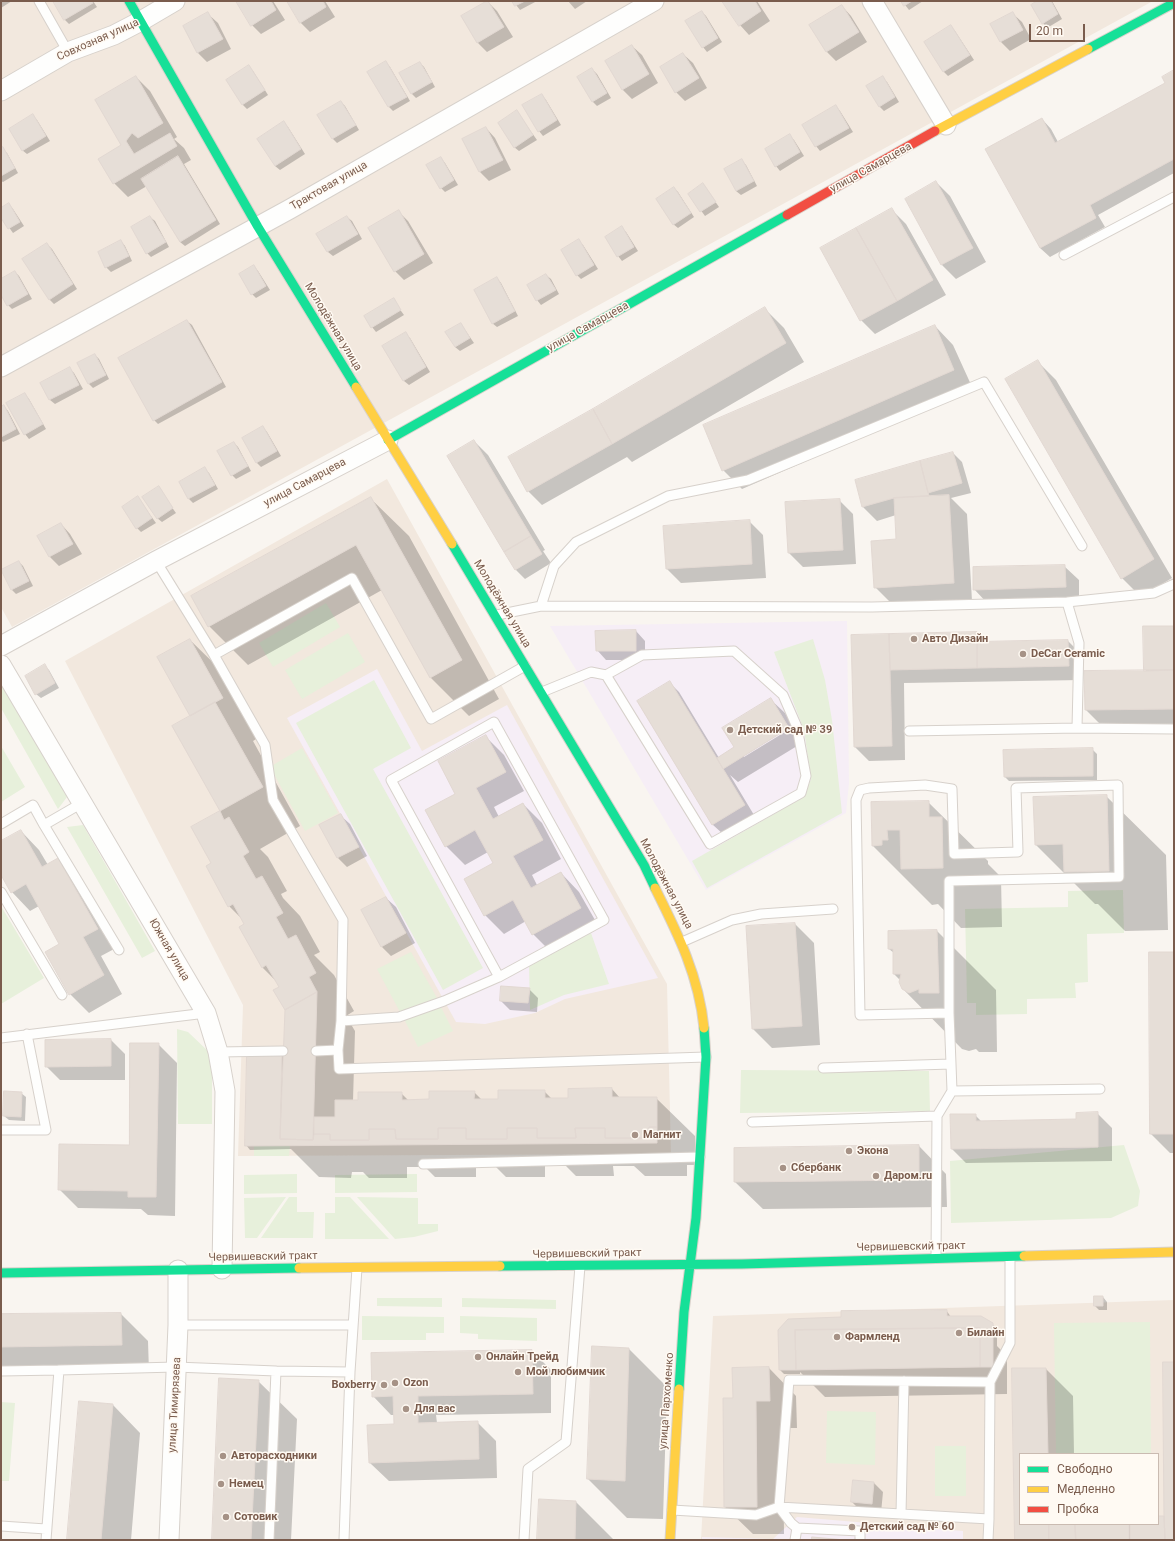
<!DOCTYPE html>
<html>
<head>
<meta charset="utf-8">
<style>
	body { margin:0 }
	#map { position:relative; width:1175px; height:1541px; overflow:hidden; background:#f9f5f0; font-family:Roboto,sans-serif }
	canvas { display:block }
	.frame { position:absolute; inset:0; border:2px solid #7a5c4d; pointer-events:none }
	.legend { position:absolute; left:1019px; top:1453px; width:140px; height:72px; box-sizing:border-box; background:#fffaf3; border:1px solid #cabbb1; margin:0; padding:5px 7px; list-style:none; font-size:12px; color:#7a5c4d }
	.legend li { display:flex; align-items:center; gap:8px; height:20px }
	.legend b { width:20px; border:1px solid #cabbb1 }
	.scale { position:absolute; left:1029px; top:24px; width:56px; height:18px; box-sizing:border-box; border:2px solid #7a5c4d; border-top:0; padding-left:5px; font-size:12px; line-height:14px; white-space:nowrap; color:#7a5c4d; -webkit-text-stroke:3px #fffaf3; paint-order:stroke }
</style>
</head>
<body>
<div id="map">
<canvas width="1175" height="1541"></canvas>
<div class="frame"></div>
<ul class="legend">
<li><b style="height:5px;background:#16e098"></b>Свободно</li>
<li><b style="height:5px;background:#ffcf43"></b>Медленно</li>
<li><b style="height:5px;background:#f24e42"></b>Пробка</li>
</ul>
<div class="scale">20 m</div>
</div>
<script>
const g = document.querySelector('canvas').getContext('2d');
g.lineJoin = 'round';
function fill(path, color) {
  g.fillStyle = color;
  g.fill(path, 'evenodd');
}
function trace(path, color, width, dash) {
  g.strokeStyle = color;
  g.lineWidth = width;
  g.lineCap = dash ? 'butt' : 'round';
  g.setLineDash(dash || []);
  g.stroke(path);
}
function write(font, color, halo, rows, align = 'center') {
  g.font = font + ' Roboto,sans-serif';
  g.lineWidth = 3;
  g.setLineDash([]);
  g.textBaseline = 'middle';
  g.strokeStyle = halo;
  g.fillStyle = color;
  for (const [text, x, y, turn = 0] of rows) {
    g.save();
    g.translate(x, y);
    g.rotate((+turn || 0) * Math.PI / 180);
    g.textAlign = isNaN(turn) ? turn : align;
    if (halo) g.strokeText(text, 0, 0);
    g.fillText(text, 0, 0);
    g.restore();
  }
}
const residential = new Path2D(`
	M1 1H1153L12 627 1 607Z
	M387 479 667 984 671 1154 238 1156 243 1005 65 661Z
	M1174 1300V1540H701L713 1316ZM1020 1454H1158V1524H1020Z`);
const education = new Path2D(`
	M847 621 849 783 846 813 706 890 550 626Z
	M377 669 422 751 507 705 658 978 565 999 535 1013 485 1024 456 1022 287 718Z
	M797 1517 963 1531V1540H702V1537L773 1539Z`);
const green = new Path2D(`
	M326 603 340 627 273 667 259 643Z
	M348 633 365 662 302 699 285 670Z
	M813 639 825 680 832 720 842 813 707 888 692 861 804 797 811 779 804 730 774 652Z
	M374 680 411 748 373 769 483 968 443 990 296 723Z
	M3 685 67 797 58 809 1 708V686Z
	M1 746 25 787 1 802Z
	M302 748 338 813 305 831 274 774 273 765Z
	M83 825 155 951 142 958 67 827Z
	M1123 890 1124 933 1087 934 1088 982 1075 983 1076 998 1027 999V1014L976 1015V1003H967L965 909 1068 907V891Z
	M1 906 44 978 1 1004Z
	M591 933 609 984 564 995 530 1010 529 964Z
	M411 952 437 998 400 1012 377 969Z
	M441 1007 453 1031 418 1047 404 1019Z
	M177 1029 188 1032 208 1051 212 1066V1124H178Z
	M741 1070 929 1071 930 1111 740 1113Z
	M290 1145 289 1156H254V1146Z
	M1124 1145 1140 1191 1138 1206 1111 1218 951 1223 950 1161Z
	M297 1174V1193L244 1194V1175Z
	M417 1174V1192L335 1193V1175Z
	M286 1197 257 1238H245L244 1198Z
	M289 1197H297V1212H314L313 1238H261Z
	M335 1197H350L389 1239H325V1213H335Z
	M357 1197 418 1198V1224H438V1231L414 1237 395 1239Z
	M377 1298H442V1307L377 1306Z
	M462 1298 556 1300V1309L462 1307Z
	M362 1316 444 1317V1333H426V1340H362Z
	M460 1316 537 1318V1341L478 1339V1334L460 1333Z
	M1150 1322 1151 1454H1056L1054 1323Z
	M1 1402 15 1403 9 1481H1Z
	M827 1411 876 1412 875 1465 826 1463Z
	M935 1446H966V1496H935Z`);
const shadow = new Path2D(`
	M1 1H12L1 8Z
	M54 1H93L97 7 69 24 65 20Z
	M237 1H273L285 20 261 34 252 25Z
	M288 1H325L335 17 310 32 300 22Z
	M513 1H537L520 10Z
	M568 1H587L575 9Z
	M724 1H757L770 21 749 35 740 25Z
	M902 1H923L909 10Z
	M1039 1H1052L1062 19 1047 28 1043 23Z
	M488 2 497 11 513 37 487 52 478 43 462 17Z
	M842 6 851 16 867 42 836 61 827 52 811 25Z
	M702 12 706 16 722 42 707 52 703 47Z
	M1012 13 1022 22 1031 39 1010 51 1001 42 992 24Z
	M208 14 218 23 231 49 207 62 198 53 184 27Z
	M951 27 955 31 974 60 948 76 944 72 926 42Z
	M632 46 642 55 658 83 632 99 622 89Z
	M683 54 693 63 707 88 685 101 676 92Z
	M386 62 390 67 410 101 393 111 389 107 369 72Z
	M420 63 424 67 435 87 416 98 412 94 401 74Z
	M249 67 253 71 268 95 247 109 242 104Z
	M592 69 597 74 611 98 597 106 593 102Z
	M1174 71V173L1098 215 1105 227 1050 257 1040 248 987 149 1042 119 1051 129 1058 142 1166 83Z
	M136 77 150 91 177 137 174 139 184 148 191 160 184 164 220 224 185 246 180 242 147 186 128 197 114 183Z
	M882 77 887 82 899 102 884 111 879 106Z
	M542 95 546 100 561 125 543 136 539 131 524 106Z
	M341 102 345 106 359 130 337 143 333 139 319 116Z
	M836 106 840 111 853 132 820 151 816 146 804 125Z
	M517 112 537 140 519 151 514 147Z
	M33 116 37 120 50 141 27 154 22 150Z
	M284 123 288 127 305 154 280 170 275 166Z
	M486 128 495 138 511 170 489 181 480 172 463 140Z
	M790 136 794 140 804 156 780 171 776 166Z
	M1 149H2L7 153 18 173 3 182 1 181Z
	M441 158 445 163 458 185 445 192 441 188Z
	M742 161 746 165 757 186 741 195 736 191Z
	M936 182 950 196 986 262 956 279 942 265 906 199Z
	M703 184 719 207 705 216 689 194Z
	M674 188 678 192 694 217 678 228 673 224Z
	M9 204 13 209 24 226 13 233 1 216V209Z
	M891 209 906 224 946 295 875 334 861 320Z
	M399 212 408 221 433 263 404 280 395 271Z
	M150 217 155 221 169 247 151 257 147 253Z
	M347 217 352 221 362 239 333 256 328 252 318 235Z
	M622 228 626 232 638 251 622 261 618 256Z
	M578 240 583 245 598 269 581 279 577 275Z
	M121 241 125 246 132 261 111 272 106 267 99 252Z
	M47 244 52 249 77 289 54 304 49 299Z
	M254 266 258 271 270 290 256 298 252 294Z
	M15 272 19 276 32 299 12 309 8 305 1 293V280Z
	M546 275 551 279 559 294 541 305 537 300Z
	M497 278 501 283 518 316 497 327 492 323Z
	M393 300 404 315 376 332 372 327Z
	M765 309 784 328 804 362 632 462 627 457 542 505 528 491 593 410Z
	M187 321 192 325 226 387 158 424 154 420Z
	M461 324 474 343 460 351 455 347Z
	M935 326 953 345 973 389 742 489 723 470Z
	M405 333 410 338 430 372 409 385 404 381 384 346Z
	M95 355 99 359 109 379 93 388 89 384Z
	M1037 361 1056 380 1172 578 1141 597 1122 578Z
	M70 369 74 373 83 389 55 404 50 400 42 383Z
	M25 394 29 399 46 429 29 439 25 434Z
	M4 406 8 411 20 434 3 442 1 440V408Z
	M263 427 267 432 281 456 261 467 257 463Z
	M474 441 488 455 545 550 543 551 551 563 525 579 516 570 505 552Z
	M234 443 238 447 251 471 236 479 232 475Z
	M953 453 962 462 971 493 951 498 967 514 972 601 894 606 875 587 897 540 896 515 877 521 863 507Z
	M205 469 209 473 218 489 193 503 189 499 180 482Z
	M158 488 176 513 162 522 157 518Z
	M138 498 156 523 141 532 137 528Z
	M370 498 409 536 499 699 469 716 430 677 382 590 248 665 209 626 193 596Z
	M839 500 853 514 856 564 803 567 789 553Z
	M749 521 763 535 766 578 681 583 667 569 664 527Z
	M61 524 70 534 82 554 59 566 50 557 39 536Z
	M19 562 23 566 33 586 16 594 12 590Z
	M1064 566 1079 580V601L988 604 974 589Z
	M1174 627V728H1104L1086 710 1145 672Z
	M636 631 645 641V660H606L597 650Z
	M976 633 985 642 1068 641 1082 655V680L904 683 905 760 869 761 855 747 852 636Z
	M190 640 229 678 261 736 253 741 300 826 260 849 268 857 287 891 281 894 283 898 300 916 320 952 314 955 334 975 354 1011 346 1016 355 1031 353 1101 401 1093 409 1101 430 1100 474 1092 482 1100H499L544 1091 552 1099H569L612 1089 620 1098H656L695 1136V1165H687V1176H645L634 1166H613L614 1176H576L566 1166H545V1177H506L495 1166H476V1177H435L425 1167H407V1178H369L363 1172H352L351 1178 319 1177 291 1149 250 1150 246 1145 282 1055 284 1057 286 1010 280 987 277 982 262 967 245 925 242 919 229 906 212 863 192 828 221 811 173 727 192 716Z
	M44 665 49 670 59 688 41 698 36 694Z
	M669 682 679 692 719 758 736 748 770 699 785 713 792 725 744 755V757L793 727 802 743 738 782 730 775 754 815 723 834 713 825 638 702Z
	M486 737 504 755 524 791 494 807 499 817 523 804 542 823 561 859 532 875 537 885 561 873 579 892 599 927 552 953 533 934 526 921 504 934 485 915 494 864 488 852 465 865 446 846 456 794Z
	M1092 749 1097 754V780L1009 781 1005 777 1004 751Z
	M1106 796 1166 855 1168 930 1125 931 1098 904H1095L1036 845Z
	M928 802 988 861V864L1001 877 1002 927 961 928 938 904 932 905 872 845V803Z
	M340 815 350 824 367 856 347 867 338 858 321 826Z
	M21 831 39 850 48 865 57 859 76 878 116 948 101 956 122 994 89 1013 70 994 60 944 39 906 30 911 12 892 1 873V842Z
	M386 898 396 907 415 943 391 956 382 947 363 911Z
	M795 924 814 943 820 1045 772 1048 753 1029Z
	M937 931 996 990 997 1052H979L976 1049 969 1051 962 1049 903 989 900 980 894 974V953L889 949Z
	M1150 953H1174V1153H1170L1151 1134Z
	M502 987 529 989 538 998 537 1012 510 1010 501 1001Z
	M111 1040 125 1054V1080H60L46 1066Z
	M158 1044 177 1063 175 1216 148 1215 141 1209 78 1208 59 1189 130 1146Z
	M21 1093 26 1097 25 1121 9 1120 4 1116Z
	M1097 1113 1112 1128V1161L966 1163 952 1149 975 1115 982 1122 1077 1120Z
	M919 1146 946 1174 947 1207 763 1209 735 1182Z
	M1103 1297 1107 1302V1310H1099L1095 1306Z
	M946 1310 951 1317 992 1324 997 1328V1346L1007 1356V1394L825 1397 800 1372V1374H784L780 1370 842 1318Z
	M121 1314 148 1341 149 1372 1 1374V1315Z
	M629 1349 667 1387 663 1519 627 1518 588 1479Z
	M532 1351 551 1370V1413L436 1415 437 1423 477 1422 496 1441 497 1478 389 1481 370 1463 395 1425 394 1415H391L373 1396Z
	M1174 1363V1540H1016L1013 1369H1046L1073 1396 1074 1454H1020V1524H1158V1517H1165Z
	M769 1368 796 1396 797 1428H783L784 1534H753L725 1507 734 1399Z
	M258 1381 297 1419 291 1540H213Z
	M113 1405 140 1433 131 1540H68Z
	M854 1481 874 1483 883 1492 881 1513 861 1511 852 1502Z
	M576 1502 614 1540H538Z`);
const building = new Path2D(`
	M53 1H92L93 3 64 20Z
	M236 1H271L276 10 251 26Z
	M287 1H323L326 7 300 23Z
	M487 1H488L504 27 477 43 461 16Z
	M512 1H525L515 6Z
	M722 1H755L761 11 739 26Z
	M901 1H912L904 6Z
	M1037 1H1051L1058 14 1042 24 1031 5Z
	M842 5 859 32 826 52 809 25Z
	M702 11 718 38 702 48 685 21Z
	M208 12 223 39 197 53 183 26Z
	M1013 12 1023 30 1000 42 990 24Z
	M951 25 970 55 943 72 924 42Z
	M632 45 649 74 622 90 605 61Z
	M683 53 699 78 675 93 660 67Z
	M386 61 407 97 388 107 367 72Z
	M420 62 432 82 411 94 399 73Z
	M249 65 265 90 242 105 226 80Z
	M592 68 607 93 592 102 577 77Z
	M1174 70V159L1090 205 1096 218 1040 248 985 149 1042 118 1055 143 1165 83 1162 77Z
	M136 76 163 123 138 138 132 133 126 141 134 154 170 133 177 146 113 184 98 159 121 145 95 100Z
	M883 76 895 97 879 107 866 86Z
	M542 94 557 120 538 132 522 105Z
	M341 101 356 125 332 139 317 115Z
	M836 105 849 128 815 147 802 125Z
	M517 110 533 135 514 148 498 123Z
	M33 114 46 136 22 151 9 129Z
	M284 121 301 149 275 166 257 139Z
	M486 127 503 160 479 172 462 139Z
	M790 134 800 152 775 167 765 149Z
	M3 147 15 168 1 176V148Z
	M178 156 216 220 180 242 141 179Z
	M441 157 454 180 440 189 426 165Z
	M742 159 754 181 736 191 724 169Z
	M936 181 973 248 941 265 905 199Z
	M703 183 716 202 700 212 688 194Z
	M674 187 691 213 673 225 656 199Z
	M9 203 20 222 8 229 1 218V208Z
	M892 208 933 280 897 301 856 228Z
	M399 210 424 254 394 272 368 228Z
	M150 216 166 242 146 254 131 227Z
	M347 216 358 234 327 252 316 234Z
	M622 226 634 247 617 257 605 237Z
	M856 228 897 301 860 321 820 248Z
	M579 239 594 265 576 276 561 250Z
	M121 240 129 256 105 268 98 252Z
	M47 243 73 284 49 300 22 259Z
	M254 265 266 286 251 295 239 274Z
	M15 271 28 294 7 306 1 295V279Z
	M546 274 556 290 536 301 527 285Z
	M497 277 515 311 492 324 474 290Z
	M394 298 401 310 371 328 364 316Z
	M765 307 786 343 612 444 593 409Z
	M187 320 222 382 153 421 118 358Z
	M461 323 470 338 455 347 445 332Z
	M935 325 954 370 722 471 703 425Z
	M406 332 426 367 403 381 382 346Z
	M95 354 106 375 88 384 77 363Z
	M1038 360 1154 559 1121 579 1005 379Z
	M70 367 79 385 49 400 40 383Z
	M25 393 43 424 24 435 6 403Z
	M4 405 16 429 1 437V407Z
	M593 409 612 444 527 492 508 457Z
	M263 426 277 451 256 463 242 438Z
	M474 440 531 536 504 552 447 456Z
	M234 442 248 466 231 476 217 451Z
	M953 452 962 483 928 493 920 461Z
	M920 461 929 496 894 498 862 507 855 480Z
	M205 467 215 485 188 499 179 482Z
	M159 486 173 508 157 519 142 497Z
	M949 495 954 583 874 588 871 541 896 539 894 498Z
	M138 496 152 518 136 529 122 507Z
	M371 497 462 660 430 678 356 545 208 627 191 596Z
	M840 499 843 550 788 553 785 502Z
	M750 520 752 564 666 569 663 526Z
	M61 523 73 544 49 557 37 536Z
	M531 536 542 554 515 570 504 552Z
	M19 561 29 581 11 590 1 570Z
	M1065 565 1066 587 973 590V567Z
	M1143 626H1174V670L1144 671Z
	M636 630V651H596L595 631Z
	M977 632V668L890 670 889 634Z
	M889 634 892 746 854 747 851 635Z
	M190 639 223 698 190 716 157 657Z
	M1068 640 1069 666 977 668V642Z
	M45 664 55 683 35 695 25 676Z
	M1174 670V709L1085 710 1084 671Z
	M670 681 745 805 712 825 637 701Z
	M771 698 789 728 723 769 717 758 734 747 722 728Z
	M215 702 263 787 220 811 172 726Z
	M486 735 506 772 476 788 493 819 523 803 543 840 513 856 531 888 561 872 581 908 532 935 513 900 484 916 464 879 493 863 475 830 445 847 425 810 455 794 438 761Z
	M1093 748V776L1004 777 1003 750Z
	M1107 795 1109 871 1064 872 1063 844 1035 845 1033 797Z
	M929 801V817H942L943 868 901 869 900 830H887L888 840H882V845L872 846 871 802Z
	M220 811 224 820 229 817 249 852 243 856 256 879 262 876 283 913 276 917 288 939 296 935 316 973 309 977 317 992 285 1010 273 990 279 987 266 965 262 968 239 927 244 924 233 904 228 907 206 866 211 863 191 827Z
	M341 814 359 847 337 858 319 825Z
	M21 830 42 867 58 858 98 929 83 937 104 975 69 995 45 952 59 944 26 884 11 893 1 875V841Z
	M386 897 406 933 381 947 361 910Z
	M795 923 802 1026 752 1029 746 926Z
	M937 930 939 993H919V989L909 993 902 989 899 982 901 974H893V949H888V931Z
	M1149 952H1174V1134H1150Z
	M501 986 530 988 528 1003 500 1001Z
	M317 992 313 1140 280 1139 285 1010Z
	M111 1039V1066L45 1067V1040Z
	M130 1043H159L156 1197H128V1191L58 1190 59 1144 129 1145Z
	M247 1054H282L280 1139 313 1140 314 1134H330V1140H369V1129H395L396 1139H438V1128H466V1139H507V1128H537V1138H576L575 1128H605V1138H649V1127H657V1143L245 1146Z
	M612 1088V1097H657V1127H649V1138H605V1128H575L576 1138H537V1128H507V1139H466V1128H438V1139H396L395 1129H369V1140H330V1134H314V1117H335V1100H358V1092H402V1100L429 1099V1091H475L474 1099H498V1090H545V1098H568V1089Z
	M4 1091 22 1092 21 1117 3 1116Z
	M1098 1112V1147L951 1149 950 1114H976V1121L1076 1119V1113Z
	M919 1145V1180L734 1182V1148Z
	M1094 1296H1103V1306H1094Z
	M947 1310V1316H981L993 1323V1367H980V1328L795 1330 796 1370H779L778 1330 788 1319 841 1317V1311Z
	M121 1313 122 1345 1 1347V1314Z
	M980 1328V1367L796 1370 795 1330Z
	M592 1346 629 1348 625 1481 587 1479Z
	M532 1350 533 1394 418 1396V1423L478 1421 479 1459 369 1463 367 1425 394 1424 393 1396 372 1397 371 1353Z
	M1163 1362H1174V1540H1165L1164 1516Z
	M769 1367 770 1401H756L757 1507H724L723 1398H733L732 1368Z
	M1012 1368H1046L1048 1454H1020V1524H1049V1540H1015Z
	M219 1378 259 1380 251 1540H212Z
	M79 1401 113 1404 101 1540H67Z
	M853 1480 874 1482 872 1504 851 1502Z
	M539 1499 576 1501 575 1540H537Z
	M1158 1516H1164L1165 1540H1129V1524H1158Z
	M1049 1524H1075L1076 1540H1049Z
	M1075 1524H1130V1540H1076Z
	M812 1537 845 1540H812Z`);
const lane = new Path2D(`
	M39 1 68 52
	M1064 255 1174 197
	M156 561 214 655 265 745 273 800 343 920 341 1021 338 1050
	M1067 602 1079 643 1077 728 1174 729
	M541 606 554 566 576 542 668 496 748 480 984 382 1082 546
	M497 615 541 606 872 607 1067 602 1154 593 1174 584
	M734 651 783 695 797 727 806 776 801 793 710 844 606 675 642 655Z
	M214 655 352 578 431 719 525 666
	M542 692 591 672 606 675
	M909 731 1077 728
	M1 824 33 805 44 825 82 803
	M44 825 119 950
	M1 892 62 995
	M682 942 732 920 761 914 833 909
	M949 1013 860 1015 856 800 860 790 869 788 925 785 952 789 954 854 1018 852 1016 788 1118 785 1119 877 949 881V1013L951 1064
	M341 1021 399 1017 444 1001 499 977 604 920 494 722 391 780 499 977
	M1 1038 206 1013
	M316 1051 338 1050 339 1069 706 1057
	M218 1052 283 1051
	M823 1068 951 1064 952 1091 937 1116 936 1258
	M952 1091 1100 1089
	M752 1122 937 1116
	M1 1130H46L27 1034
	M423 1164 700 1157
	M178 1325H353
	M1 1371 59 1370
	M672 1510 756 1515 779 1507 989 1519 988 1540
	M901 1514 904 1381
	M989 1519 990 1382 1010 1343V1257
	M1 1526 46 1529
	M797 1528 791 1523 779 1507 789 1380 990 1382
	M46 1540 59 1370 176 1367 276 1371 350 1372 357 1268
	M269 1540 276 1371
	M344 1540 350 1372
	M524 1540 528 1469 566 1442 580 1266
	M795 1540 797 1528 860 1531V1540`);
const street = new Path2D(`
	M872 1 946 125
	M1 91 68 52 114 35 141 21 175 1
	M1 367 290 209 654 1
	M1 646 156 561 388 440
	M1 665 206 1013 218 1052 225 1091 222 1269
	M169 1540 178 1325V1270`);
const fast = new Path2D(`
	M129 1 258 227 356 387
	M1088 49 1174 3
	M388 440 787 215
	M452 544 644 865 655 888
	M500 1266 742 1264 1024 1256
	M1 1273 299 1268
	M679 1389 684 1312 696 1218 706 1057 704 1028`);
const slow = new Path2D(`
	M935 131 1088 49
	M356 387 452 544
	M655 888C678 934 699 976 704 1028
	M1024 1256 1174 1252
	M299 1268 500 1266
	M670 1540 679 1389`);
const jam = new Path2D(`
	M787 215 935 131`);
const markers = [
	[914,639,4,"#a69286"],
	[1023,654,4,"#a69286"],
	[730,730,4,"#a69286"],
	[635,1135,4,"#a69286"],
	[849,1151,4,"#a69286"],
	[783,1168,4,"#a69286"],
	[876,1176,4,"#a69286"],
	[959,1333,4,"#a69286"],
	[837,1337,4,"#a69286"],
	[478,1357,4,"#a69286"],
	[518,1372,4,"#a69286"],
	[395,1383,4,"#a69286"],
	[384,1385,4,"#a69286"],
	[406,1409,4,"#a69286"],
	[223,1456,4,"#a69286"],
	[221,1484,4,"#a69286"],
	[226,1517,4,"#a69286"],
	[852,1527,4,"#a69286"]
];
const streetNames = [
	["Совхозная улица",98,40,-24],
	["улица Самарцева",871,168,-29],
	["Трактовая улица",329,186,-30],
	["Молодёжная улица",333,327,59],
	["улица Самарцева",588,327,-29],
	["улица Самарцева",305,483,-28],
	["Молодёжная улица",502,604,59],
	["Молодёжная улица",666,884,62],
	["Южная улица",169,950,60],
	["Червишевский тракт",911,1247,-1],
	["Червишевский тракт",587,1254,-1],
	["Червишевский тракт",263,1257,-1],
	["улица Пархоменко",667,1401,-86],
	["улица Тимирязева",175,1405,-87]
];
const poiNames = [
	["Авто Дизайн",922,639],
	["DeCar Ceramic",1031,654],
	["Детский сад № 39",738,730],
	["Магнит",643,1135],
	["Экона",857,1151],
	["Сбербанк",791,1168],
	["Даром.ru",884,1176],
	["Билайн",967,1333],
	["Фармленд",845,1337],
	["Онлайн Трейд",486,1357],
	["Мой любимчик",526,1372],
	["Ozon",403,1383],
	["Boxberry",376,1385,"right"],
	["Для вас",414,1409],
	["Авторасходники",231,1456],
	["Немец",229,1484],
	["Сотовик",234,1517],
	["Детский сад № 60",860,1527]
];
fill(residential, '#f2e8de');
fill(education, '#f6eef6');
fill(green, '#e7f0db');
fill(shadow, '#0003');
fill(building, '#e6ded7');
trace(building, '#e2d8d2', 1);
trace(lane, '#d7d1cb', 11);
trace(street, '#d7d1cb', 21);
trace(fast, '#d9d2cb', 11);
trace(slow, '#d9d2cb', 11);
trace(jam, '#d9d2cb', 11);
trace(lane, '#fefefd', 9);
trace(street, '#fefefd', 19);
trace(fast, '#16e098', 9);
trace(slow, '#ffcf43', 9);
trace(jam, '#f24e42', 9);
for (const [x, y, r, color] of markers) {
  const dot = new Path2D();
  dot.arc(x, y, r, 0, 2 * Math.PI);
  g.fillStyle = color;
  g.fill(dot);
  trace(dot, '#fffaf3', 1.5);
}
write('11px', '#7a5c4d', '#fffaf3', streetNames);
write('bold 11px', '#7a5c4d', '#fffaf3', poiNames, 'left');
</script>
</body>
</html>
